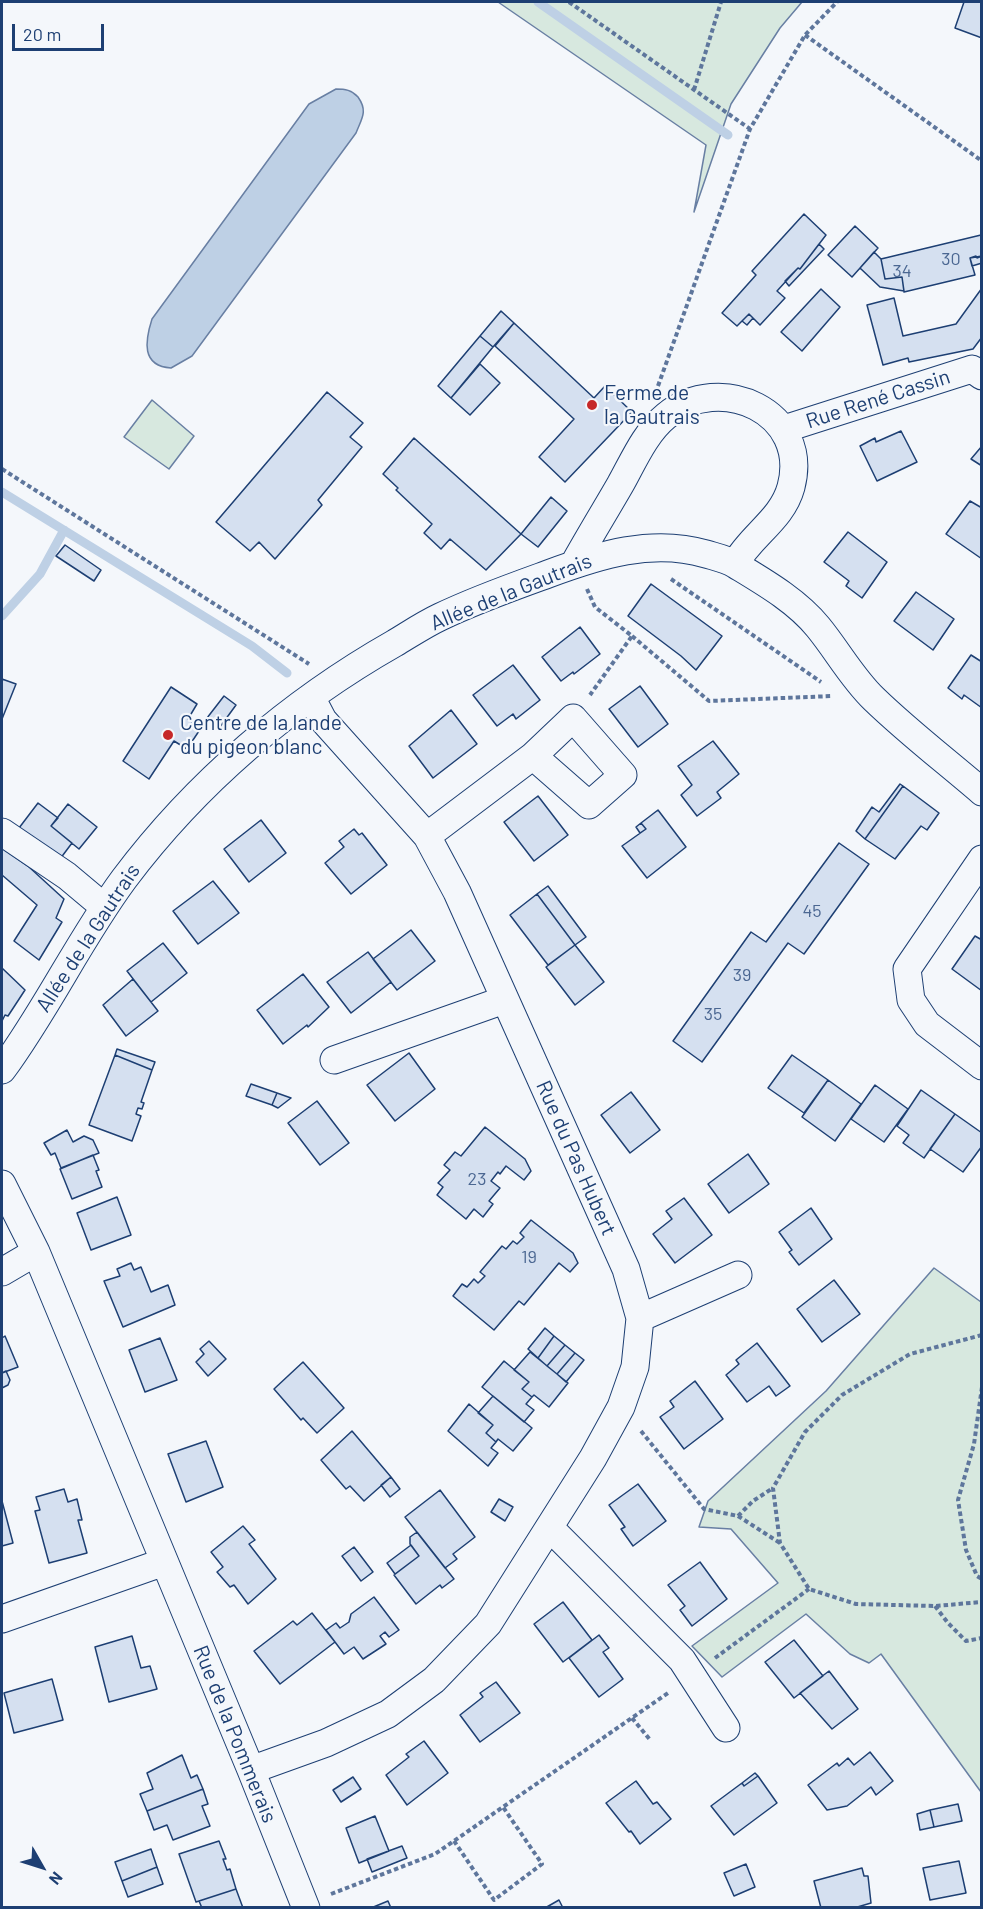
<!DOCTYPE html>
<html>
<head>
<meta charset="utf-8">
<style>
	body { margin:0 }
	#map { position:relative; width:983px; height:1909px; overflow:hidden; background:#f4f7fb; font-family:Barlow,sans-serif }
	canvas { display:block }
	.frame { position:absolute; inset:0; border:3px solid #1d3f73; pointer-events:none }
	.north { position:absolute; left:12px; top:1837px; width:60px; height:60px; -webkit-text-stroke:4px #f4f7fb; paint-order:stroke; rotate:129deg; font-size:16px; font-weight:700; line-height:24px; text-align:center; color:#1d3f73 }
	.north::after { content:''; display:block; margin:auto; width:21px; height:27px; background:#1d3f73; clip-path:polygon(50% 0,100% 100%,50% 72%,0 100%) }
	.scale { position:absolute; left:12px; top:24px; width:92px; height:27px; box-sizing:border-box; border:3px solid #1d3f73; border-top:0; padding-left:8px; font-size:18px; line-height:21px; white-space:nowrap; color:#1d3f73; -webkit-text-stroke:4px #f4f7fb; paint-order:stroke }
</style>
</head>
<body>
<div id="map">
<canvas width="983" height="1909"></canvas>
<div class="frame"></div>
<div class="north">N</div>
<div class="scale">20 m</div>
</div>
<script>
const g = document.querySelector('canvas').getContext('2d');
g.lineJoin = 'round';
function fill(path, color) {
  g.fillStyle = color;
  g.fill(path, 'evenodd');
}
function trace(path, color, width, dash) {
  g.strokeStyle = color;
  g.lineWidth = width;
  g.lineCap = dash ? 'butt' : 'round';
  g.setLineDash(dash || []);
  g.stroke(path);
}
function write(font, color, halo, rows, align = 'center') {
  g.font = font + ' Barlow,sans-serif';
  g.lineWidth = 4.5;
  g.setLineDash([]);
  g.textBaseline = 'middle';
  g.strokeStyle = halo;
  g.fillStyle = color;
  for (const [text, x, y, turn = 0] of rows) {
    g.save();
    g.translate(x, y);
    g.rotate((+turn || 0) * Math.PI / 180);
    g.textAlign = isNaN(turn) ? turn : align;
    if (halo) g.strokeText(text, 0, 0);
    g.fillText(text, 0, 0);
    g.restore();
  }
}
const green = new Path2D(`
	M498 2H802L780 28 731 104 694 212 706 145Z
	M152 400 194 436 169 469 124 437Z
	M934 1268 981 1302V1792L881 1654 869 1663 850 1654 806 1614 722 1677 692 1646 778 1583 731 1529 699 1527 708 1501 826 1391Z`);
const water = new Path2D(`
	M336 89C345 89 352 90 358 97 368 111 362 118 356 133L192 356 171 368C141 366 145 341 152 319L309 104Z`);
const stream = new Path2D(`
	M538 2 728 135
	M2 492 252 646 287 673
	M2 616 40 574 64 530`);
const building = new Path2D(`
	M964 2H982V38L955 28Z
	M804 214 826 235 800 269 798 268 777 291 785 298 760 325 749 314 737 326 722 313 756 275 752 271Z
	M855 226 878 248 852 277 828 255Z
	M981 235 982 256 970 258 975 275 904 292 902 277 885 279 881 259Z
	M819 244 824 249 789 286 785 281 798 268 800 269Z
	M874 252 881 259 885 279 902 277 904 291 880 287 860 268Z
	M976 256 977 258 982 256V263L972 266 970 258Z
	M982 288V337L973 349 909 362 908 358 883 365 867 305 894 298 903 336 956 324Z
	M821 289 840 307 802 351 781 332Z
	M501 311 514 323 493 347 480 336Z
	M749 314 753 318 747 325 742 321Z
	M514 323 594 398 605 386 632 412 565 482 539 457 574 419 495 346Z
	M480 336 493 347 451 398 438 386Z
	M480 364 500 383 470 415 451 398Z
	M327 392 363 423 350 437 362 447 318 500 322 505 275 559 259 542 250 551 216 522Z
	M901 431 917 462 877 481 860 446 875 438 876 442Z
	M414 438 521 534 486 570 450 539 441 549 424 533 432 524 396 490 398 488 383 474Z
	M982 446V466L971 459Z
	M551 497 567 511 538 547 521 534Z
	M970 501 982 508V559L946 534Z
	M848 532 887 562 862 598 846 586 849 581 824 562Z
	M65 545 101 570 94 581 56 556Z
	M651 584 722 636 696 670 681 656 628 616Z
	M916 592 954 619 933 650 894 621Z
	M580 627 600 654 574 674 573 672 561 681 542 657Z
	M971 655 982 662V708L964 695 962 699 948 688Z
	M513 665 540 700 516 719 513 714 497 726 473 695Z
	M2 679 16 684 2 719Z
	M640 686 668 724 638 747 609 709Z
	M171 687 197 704 188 719 201 728 187 749 174 741 149 779 123 761Z
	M224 696 236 705 220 727 207 718Z
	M451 710 477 744 433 778 409 746Z
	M713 741 739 774 717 792 721 798 697 816 681 795 692 785 678 766Z
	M900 784 903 786 865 839 856 831 872 807 879 812Z
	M903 786 939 813 927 830 921 826 895 859 865 839Z
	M538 796 568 835 534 861 504 822Z
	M38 803 58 818 51 826 72 843 60 859 19 828Z
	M68 804 97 827 79 849 51 826Z
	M658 810 686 847 647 878 622 846 646 829 641 823Z
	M261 820 286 853 249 882 224 849Z
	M641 823 646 829 640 833 636 827Z
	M354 829 359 835 362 833 387 865 351 894 325 863 344 847 339 841Z
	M839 843 869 864 804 954 788 943 702 1062 673 1041 751 932 766 942Z
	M2 848 29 867 64 899 56 918 62 922 39 960 14 941 37 905 2 875Z
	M213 881 239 913 198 944 173 911Z
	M548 886 586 937 575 945 537 894Z
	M537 894 575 945 548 965 510 915Z
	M411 930 435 961 397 990 373 959Z
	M975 936 982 940V991L952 969Z
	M163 943 187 973 151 1002 127 971Z
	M575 945 604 982 575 1005 546 967Z
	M368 952 391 982 351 1013 327 982Z
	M2 968 25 990 8 1016 5 1015 2 1021Z
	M303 974 329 1007 308 1027 307 1025 283 1044 257 1010Z
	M133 979 158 1011 126 1036 103 1005Z
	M117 1049 155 1062 152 1070 115 1055Z
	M409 1053 435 1089 395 1121 367 1085Z
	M115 1055 152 1070 141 1102 144 1103 142 1109 138 1108 136 1114 141 1116 132 1141 89 1125Z
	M792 1055 828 1080 804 1113 768 1088Z
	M828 1080 861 1104 835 1141 802 1117Z
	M251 1084 277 1093 272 1105 246 1096Z
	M875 1085 908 1109 884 1142 851 1119Z
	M921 1090 955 1114 924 1158 903 1143 909 1135 897 1126Z
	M631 1092 660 1130 630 1153 601 1115Z
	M277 1093 291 1098 278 1108 272 1105Z
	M317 1101 349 1143 320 1165 288 1123Z
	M955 1114 982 1133V1146L963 1172 930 1149Z
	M485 1127 525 1159 531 1171 524 1180 506 1166 500 1174 498 1172 491 1181 500 1188 489 1201 493 1204 483 1217 474 1209 466 1219 437 1195 443 1187 438 1183 450 1170 444 1165 455 1152 461 1156Z
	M67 1130 73 1142 84 1136 93 1140 99 1153 61 1168 55 1153 51 1155 44 1143Z
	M748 1154 769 1184 729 1213 708 1184Z
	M93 1155 99 1170 96 1171 102 1187 72 1199 60 1169Z
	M117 1197 131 1235 91 1250 77 1213Z
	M684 1198 712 1235 675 1263 653 1234 672 1219 666 1211Z
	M811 1208 832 1239 799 1265 789 1252 792 1250 779 1232Z
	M531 1220 573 1253 578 1263 570 1272 559 1263 524 1305 519 1301 494 1330 453 1296 462 1284 467 1287 474 1279 478 1283 485 1276 480 1272 502 1246 506 1249 513 1241 517 1244 524 1237 520 1233Z
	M131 1263 134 1270 141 1267 151 1292 168 1285 175 1305 123 1327 104 1281 120 1276 117 1269Z
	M834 1280 860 1314 822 1342 797 1309Z
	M545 1328 554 1336 538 1358 528 1349Z
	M5 1336 18 1367 2 1373V1338Z
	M554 1336 565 1345 547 1366 538 1358Z
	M160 1338 177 1380 145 1392 129 1350Z
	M209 1341 226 1359 208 1376 196 1362 204 1354 200 1349Z
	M757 1343 790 1386 776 1396 769 1386 747 1402 726 1375 739 1364 736 1360Z
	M565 1345 575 1353 557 1374 547 1366Z
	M530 1352 568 1383 549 1407 534 1395 532 1397 522 1389 529 1382 514 1370Z
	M575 1353 584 1360 566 1382 557 1374Z
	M504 1361 529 1382 522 1389 532 1397 526 1404 534 1410 524 1422 482 1387Z
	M303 1362 344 1408 317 1433 303 1418 301 1420 274 1389Z
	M6 1371 10 1380 8 1385 2 1388V1373Z
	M695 1381 723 1419 684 1449 660 1417 674 1407 670 1401Z
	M493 1396 532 1428 513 1451 498 1439 496 1442 486 1433 493 1425 478 1413Z
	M469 1404 493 1425 486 1433 496 1442 491 1448 498 1453 488 1466 448 1431Z
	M352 1431 391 1477 364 1501 350 1486 346 1489 321 1460Z
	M206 1441 223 1487 186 1502 168 1454Z
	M391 1477 400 1489 390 1497 381 1485Z
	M638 1484 666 1521 633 1546 621 1529 625 1527 609 1505Z
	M64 1489 68 1502 77 1499 82 1520H78L87 1553 49 1563 35 1511 40 1510 36 1497Z
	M440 1490 475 1537 453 1554 457 1559 445 1568 405 1517Z
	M499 1499 513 1507 505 1521 491 1512Z
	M2 1501 13 1543 2 1546Z
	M243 1526 255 1540 249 1544 276 1579 248 1604 234 1585 230 1587 217 1572 223 1567 211 1552Z
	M417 1532 454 1579 442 1588 440 1585 416 1604 394 1575 419 1556 410 1544V1537Z
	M411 1545 419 1556 395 1574 387 1563Z
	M354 1547 373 1572 361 1581 342 1556Z
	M700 1562 727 1599 692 1626 680 1610 685 1606 668 1585Z
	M374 1597 399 1630 389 1637 385 1632 380 1636 386 1644 363 1659 354 1647 344 1654 326 1630 336 1623 340 1628 349 1622 351 1614Z
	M563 1602 592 1640 563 1662 534 1624Z
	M312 1613 335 1642 280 1684 254 1651 293 1621 297 1625Z
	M599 1635 609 1648 603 1652 623 1679 599 1697 569 1658Z
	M132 1636 141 1668 150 1666 157 1689 109 1702 95 1647Z
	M794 1640 823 1676 794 1698 765 1662Z
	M829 1671 858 1709 832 1729 800 1693Z
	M52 1679 63 1720 14 1733 4 1693Z
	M496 1682 520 1713 480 1742 460 1715 483 1697 480 1693Z
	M424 1741 448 1773 407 1805 386 1775 409 1757 406 1754Z
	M870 1752 893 1781 876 1795 871 1787 847 1806 827 1810 808 1785 837 1763 839 1766 848 1758 854 1765Z
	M182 1755 191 1778 197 1775 203 1789 147 1811 140 1794 153 1789 147 1773Z
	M755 1773 758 1776 744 1786 742 1783Z
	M758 1776 777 1803 734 1835 711 1806 742 1783 744 1786Z
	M353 1777 361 1789 341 1802 333 1790Z
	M636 1781 653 1804 657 1802 671 1819 640 1844 631 1831 629 1832 606 1803Z
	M203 1789 208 1804 202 1806 210 1826 173 1840 167 1825 154 1830 147 1811Z
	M958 1804 962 1821 934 1827 930 1810Z
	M930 1810 934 1827 920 1830 917 1814Z
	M375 1816 389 1851 359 1863 346 1828Z
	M219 1841 226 1859H223L227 1870 230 1869 236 1889 196 1902 179 1854Z
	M402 1846 407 1858 372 1872 367 1859Z
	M151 1849 157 1867 122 1881 115 1862Z
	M959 1861 966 1893 930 1900 923 1868Z
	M746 1864 755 1887 734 1896 724 1873Z
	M157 1867 163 1884 128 1897 122 1881Z
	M862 1868 864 1876H868L871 1903 854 1908H821L814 1881Z
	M236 1889 243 1908H202L199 1901Z
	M559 1900 563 1908H545Z
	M388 1901 391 1908H371Z`);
const path = new Path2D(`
	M569 2 750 129
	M805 35 982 161
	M694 90 721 2
	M658 386 750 129 805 35 837 2
	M2 469 309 664
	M671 579 821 682
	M587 589 595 607 632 636 590 695
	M632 636 709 701 833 696
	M982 1335 910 1354 842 1395 805 1432 773 1488 780 1543 809 1589 856 1604 935 1606 982 1602
	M982 1387 974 1444 958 1500 966 1550 977 1576 982 1579
	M641 1431 704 1509 738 1516 753 1501 773 1488
	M738 1516 780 1543
	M935 1606 948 1623 966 1641 982 1638
	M715 1658 809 1589
	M632 1718 651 1741
	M454 1841 494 1900 542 1864 503 1807
	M331 1894 435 1854 668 1693`);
const street = new Path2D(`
	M784 429 972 369 982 376
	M574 564C589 537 605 511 620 485 633 462 645 433 666 416 720 371 811 412 791 487 782 520 751 535 735 564
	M2 832 67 876 104 907
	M427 836 533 756 573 718 623 775 589 805 533 756
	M982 859 907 969 911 1000 927 1024 982 1066
	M334 1060 504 1000
	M2 1070C47 1009 79 940 124 879 196 783 291 702 395 643 410 634 425 624 440 617 475 600 512 587 548 574 599 555 652 538 706 554 716 557 727 559 736 565 764 582 797 601 818 627 837 650 852 678 874 699 908 732 946 761 982 792
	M2 1184 36 1252 251 1770 306 1908
	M2 1272 36 1252
	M640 1318 738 1275
	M550 1528 682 1660 726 1728
	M2 1619 164 1562
	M251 1770 326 1743 388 1714 434 1680 488 1624 593 1458 621 1407 635 1367 640 1318 626 1269 457 892 427 836 323 720 311 697`);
const markers = [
	[592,405,6,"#c62828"],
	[168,735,6,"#c62828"]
];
const numberNames = [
	["30",951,259],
	["34",902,271],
	["45",812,911],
	["39",742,975],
	["35",713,1014],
	["23",477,1179],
	["19",529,1257]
];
const poiNames = [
	["Ferme de",604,393],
	["la Gautrais",604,417],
	["Centre de la lande",180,723],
	["du pigeon blanc",180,747]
];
const streetNames = [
	["Rue René Cassin",878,399,-18],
	["Allée de la Gautrais",511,592,-22],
	["Allée de la Gautrais",88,938,-57],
	["Rue du Pas Hubert",576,1158,66],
	["Rue de la Pommerais",235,1734,68]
];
fill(green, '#d7e8df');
trace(green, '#687fa3', 1.5);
fill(water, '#bed0e5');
trace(water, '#687fa3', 1.5);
trace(stream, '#bed0e5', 9);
fill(building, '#d5e0f0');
trace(building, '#1d3f73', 1.5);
trace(street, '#1d3f73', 29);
trace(path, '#5e769c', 4, [4.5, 3]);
trace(street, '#f4f7fb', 27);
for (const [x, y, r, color] of markers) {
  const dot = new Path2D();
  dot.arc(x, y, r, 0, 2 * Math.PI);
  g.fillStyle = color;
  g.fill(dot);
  trace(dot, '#f4f7fb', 2);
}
write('18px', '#4b6792', null, numberNames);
write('21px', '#1d3f73', '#f4f7fb', poiNames, 'left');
write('21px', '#1d3f73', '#f4f7fb', streetNames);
</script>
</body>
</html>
